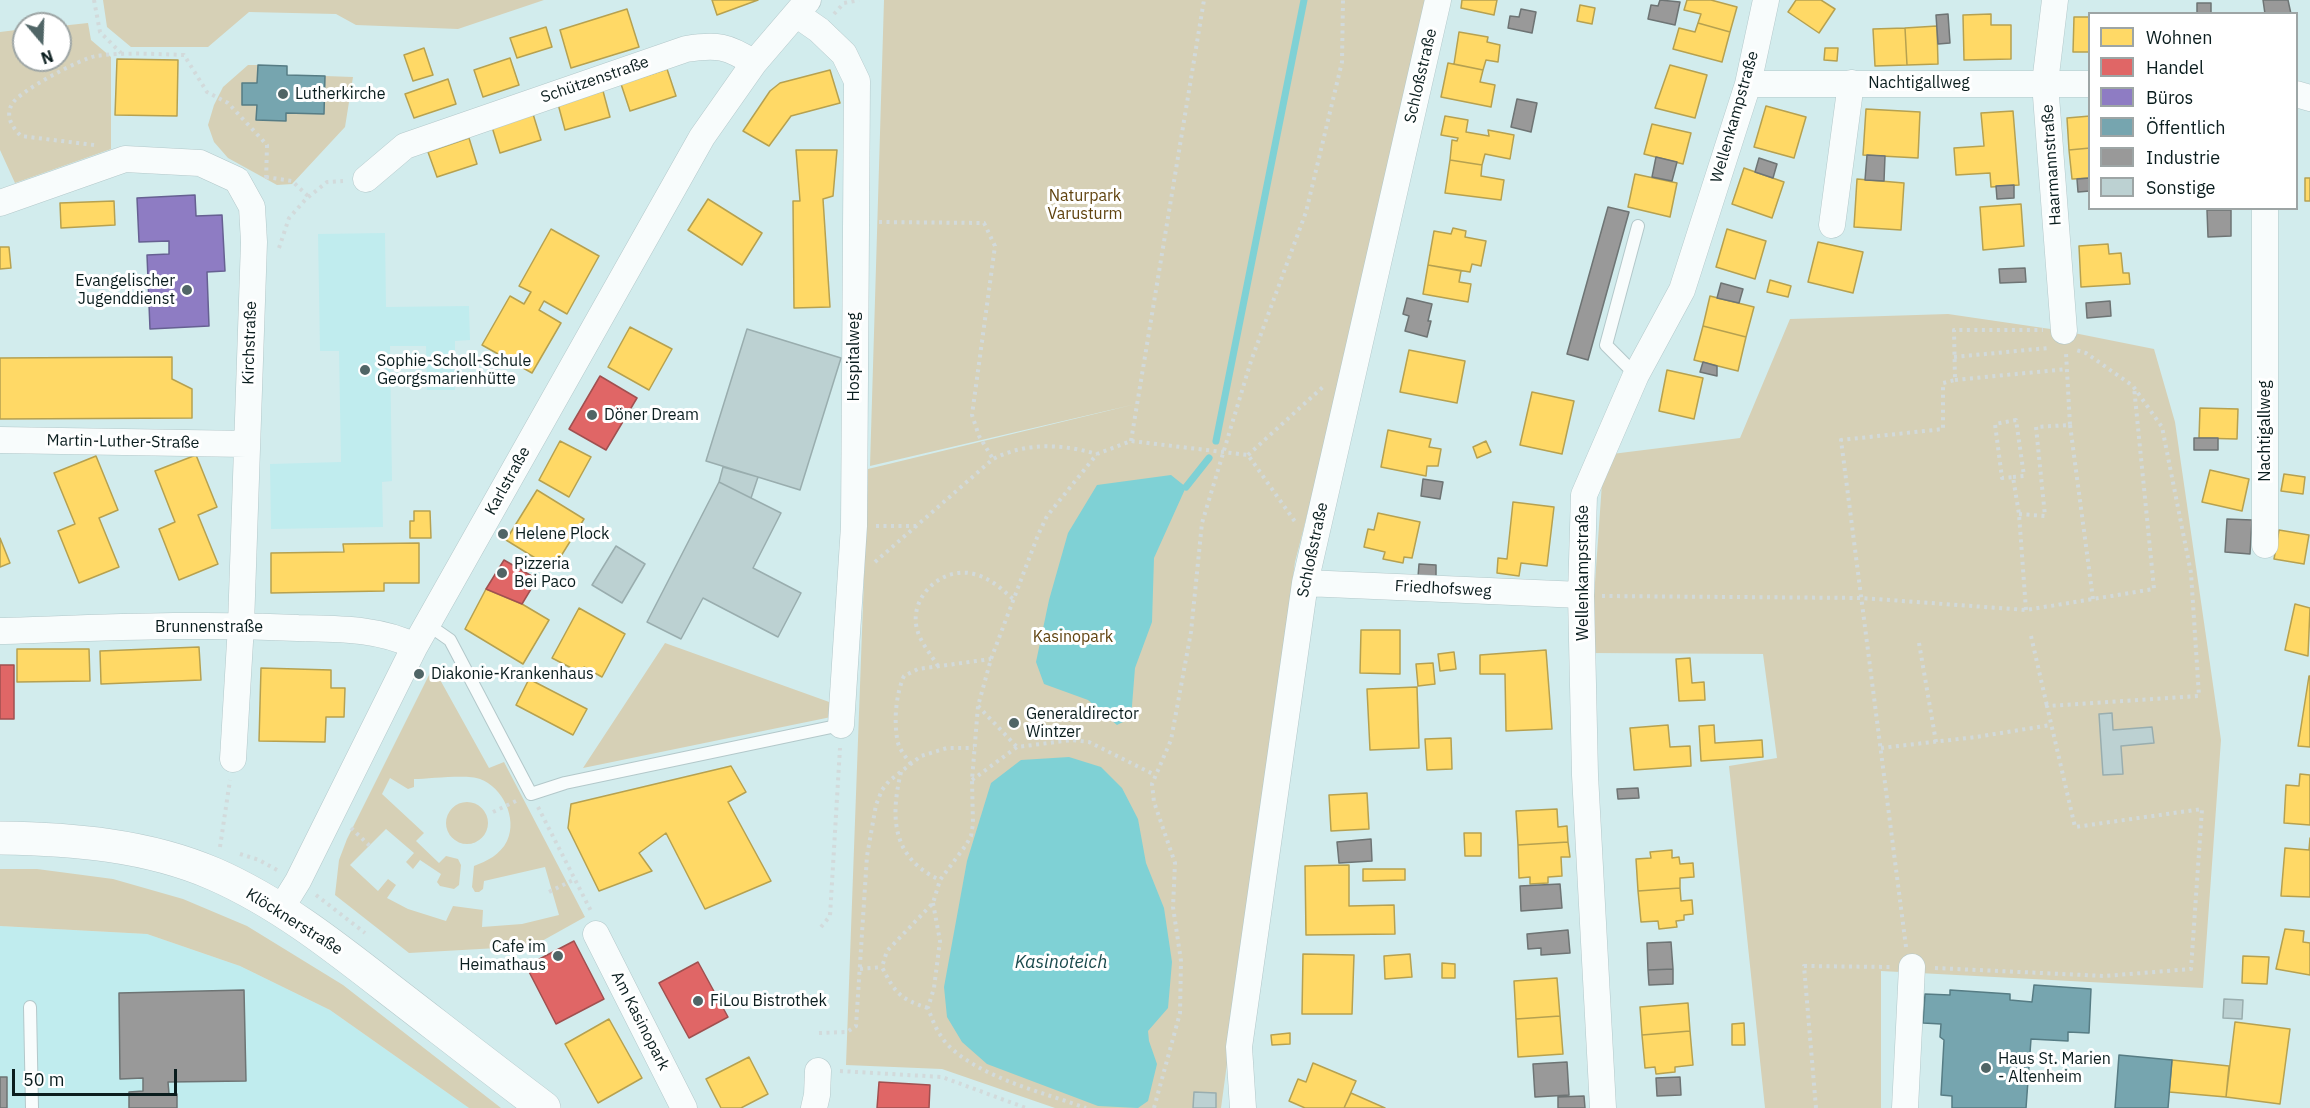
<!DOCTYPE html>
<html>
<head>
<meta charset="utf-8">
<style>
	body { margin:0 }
	#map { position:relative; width:2310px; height:1108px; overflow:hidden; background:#d2eced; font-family:"IBM Plex Sans",sans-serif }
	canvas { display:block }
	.legend { position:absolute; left:2088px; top:12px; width:210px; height:198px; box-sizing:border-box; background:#fff; border:2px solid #9da5a5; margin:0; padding:8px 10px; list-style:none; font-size:18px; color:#0a1d1e }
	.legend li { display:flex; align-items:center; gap:12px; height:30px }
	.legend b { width:30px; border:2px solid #9da5a5 }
	.north { position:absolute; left:12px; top:12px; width:60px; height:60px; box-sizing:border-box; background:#fff; border:2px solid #9da5a5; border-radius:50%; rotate:161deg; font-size:16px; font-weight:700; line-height:24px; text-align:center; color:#0a1d1e }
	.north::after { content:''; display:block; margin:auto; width:21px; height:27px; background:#506566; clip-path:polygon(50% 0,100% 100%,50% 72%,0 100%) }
	.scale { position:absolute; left:12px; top:1069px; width:165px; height:27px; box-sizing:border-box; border:3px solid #0a1d1e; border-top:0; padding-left:8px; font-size:18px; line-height:21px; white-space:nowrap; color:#0a1d1e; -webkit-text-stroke:4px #fff; paint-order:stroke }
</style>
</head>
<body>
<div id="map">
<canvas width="2310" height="1108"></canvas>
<ul class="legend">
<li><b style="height:16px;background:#ffd966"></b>Wohnen</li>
<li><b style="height:16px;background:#e06666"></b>Handel</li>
<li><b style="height:16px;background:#8e7cc3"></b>Büros</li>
<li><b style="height:16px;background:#76a5af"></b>Öffentlich</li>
<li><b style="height:16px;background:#999"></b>Industrie</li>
<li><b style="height:16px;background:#bcd1d2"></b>Sonstige</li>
</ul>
<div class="north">N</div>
<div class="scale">50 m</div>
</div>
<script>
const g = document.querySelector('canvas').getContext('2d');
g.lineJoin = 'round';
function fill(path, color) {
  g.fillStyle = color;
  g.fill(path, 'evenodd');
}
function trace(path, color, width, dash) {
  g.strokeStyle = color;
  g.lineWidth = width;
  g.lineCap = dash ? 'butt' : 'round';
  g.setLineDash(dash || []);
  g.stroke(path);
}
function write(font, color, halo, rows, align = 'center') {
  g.font = font + ' "IBM Plex Sans",sans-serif';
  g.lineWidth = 6;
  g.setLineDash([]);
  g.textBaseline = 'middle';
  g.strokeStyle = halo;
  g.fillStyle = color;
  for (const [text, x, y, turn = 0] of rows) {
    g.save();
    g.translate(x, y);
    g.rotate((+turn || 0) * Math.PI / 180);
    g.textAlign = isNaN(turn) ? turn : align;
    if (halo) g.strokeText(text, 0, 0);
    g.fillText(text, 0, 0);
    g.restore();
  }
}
const built = new Path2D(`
	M385 233 386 307 469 306 470 340 455 341V390H427L426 346H390L392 481 382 482 383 527 271 529 270 464 341 462 339 351H320L318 234Z
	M0 926 147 934 240 966 330 1010 469 1108H0Z`);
const green = new Path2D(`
	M103 0H544L458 29 356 25 336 14 249 12 208 47H131L107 27Z
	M884 0H1427L1348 354 1295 562 1221 1108H1055L942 1069 846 1065 868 469 1136 404 870 466Z
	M88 23 91 40 111 57V149L15 183 0 150V32L24 29V60H60V26Z
	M248 65H258L257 83H242V104L257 105V120L286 121V113L324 114 325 76 353 77 345 127 292 184 277 185 228 158 214 142 208 125 214 105 223 87Z
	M1948 314 2064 331 2154 349 2175 422 2221 740 2203 988 1881 971V1108H1765L1729 766 1777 758 1763 654 1590 653 1604 455 1740 438 1790 319Z
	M665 643 832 703 831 717 583 768Z
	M433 667 489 768 504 762 585 917 533 946 409 953 335 895 339 860 347 839ZM390 778 408 789 414 787V779C429 779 467 774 480 779 502 787 518 818 507 841 500 855 487 861 474 866L472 887 475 892H479L483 889 484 881 545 867 559 915 522 924 482 927 483 910 453 906 446 921 408 909 387 898 396 885 388 879 378 891 350 865 386 829 414 853 406 862 413 869 420 860 441 874 437 882 440 886 454 889 459 885 461 865 458 859 446 856 439 863 416 841 424 833 382 794Z
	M446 823a21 21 0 1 1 42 0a21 21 0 1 1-42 0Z
	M0 869H37L113 879 183 899 247 926 343 985 501 1108H469L330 1010 240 966 147 934 0 926Z`);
const water = new Path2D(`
	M1171 475 1186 487 1154 558 1152 622 1135 668 1131 718 1117 725 1088 700 1044 684 1036 662 1049 600 1068 533 1097 485Z
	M1069 757 1101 767 1122 788 1138 819 1146 863 1164 908 1172 962 1168 1008 1148 1031 1149 1041 1157 1064 1148 1101 1138 1108 1098 1106 987 1064 962 1042 947 1017 944 987 967 861 991 783 1021 760Z`);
const homes = new Path2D(`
	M712 0H758L717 15Z
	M1462 0H1497L1494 15 1461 8Z
	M1687 0H1711L1737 7 1730 32 1698 23 1701 14 1684 10Z
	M1796 0H1821L1835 9 1819 33 1788 12Z
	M1580 5 1595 8 1592 24 1577 21Z
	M627 9 639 47 571 68 560 30Z
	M1991 14V25H2011V59L1964 60 1963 15Z
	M2074 17H2090V52H2073Z
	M1698 23 1730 32 1722 62 1673 49 1679 28 1695 32Z
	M1937 26 1938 64 1907 65 1905 28Z
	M546 27 552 47 517 58 510 38Z
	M1905 28 1907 65 1875 66 1873 29Z
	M1459 32 1488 37 1487 42 1500 45 1498 62 1486 60 1483 70 1454 64Z
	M424 48 433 75 413 81 404 55Z
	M1825 48H1838L1837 61 1824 60Z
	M510 58 519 85 483 97 474 70Z
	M117 59 178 60 177 116 115 115Z
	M1448 63 1483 70 1480 82 1495 85 1491 107 1441 97Z
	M1670 65 1707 75 1695 118 1655 108Z
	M667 69 676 96 630 111 621 84Z
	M830 70 840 103 791 116 769 146 743 131 770 91 780 83Z
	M448 79 456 104 414 118 405 94Z
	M603 91 610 117 565 130 558 104Z
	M1766 106 1806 117 1794 158 1754 147Z
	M1866 109 1920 112 1918 158 1863 155Z
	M2013 111 2019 185 1991 187 1990 173 1956 175 1954 148 1984 146 1981 113Z
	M533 114 541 140 500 153 492 127Z
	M1445 116 1468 120 1466 132 1489 136 1488 130 1514 135 1510 159 1485 154 1482 165 1450 160 1452 140 1457 141 1458 138 1441 135Z
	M2090 116V148L2069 150 2067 118Z
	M1652 124 1691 133 1683 164 1644 154Z
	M469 138 477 164 437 177 428 152Z
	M2090 148V178L2072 179 2069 150Z
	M796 150H837L833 196 823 199 830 307 794 308 793 201H800Z
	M1450 160 1482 165 1481 176 1504 180 1501 200 1445 193Z
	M1744 168 1784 182 1772 218 1732 204Z
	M1635 174 1677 183 1670 217 1628 207Z
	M2305 178H2310V201H2305Z
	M1857 179 1904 183 1901 230 1854 227Z
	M708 199 762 233 742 265 688 230Z
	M114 201 115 225 61 228 60 203Z
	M2021 204 2024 246 1983 250 1980 207Z
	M1453 228 1466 231 1465 237 1486 241 1481 266 1472 264 1470 272 1428 265 1434 231 1451 234Z
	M551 229 599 256 567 314 544 301 539 310 561 323 532 373 482 345 510 296 524 304 531 292 519 286Z
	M1727 229 1766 241 1755 279 1716 267Z
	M1818 242 1863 252 1853 293 1808 282Z
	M2108 244 2109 254 2121 253 2123 273H2129L2130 284 2081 287 2079 246Z
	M0 247H9L11 268 0 269Z
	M1428 265 1461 271 1459 282 1471 284 1468 302 1423 294Z
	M1770 280 1791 286 1788 297 1767 292Z
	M1710 296 1754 307 1746 337 1703 326Z
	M1703 326 1746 337 1738 371 1694 360Z
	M630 327 672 349 649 390 608 367Z
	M1409 350 1465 361 1457 403 1400 392Z
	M172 357V379L192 389V418L0 419V358Z
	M1667 370 1703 378 1694 419 1659 411Z
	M1532 392 1574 401 1562 454 1520 445Z
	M2200 408 2238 409 2237 439 2199 438Z
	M1388 430 1431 439 1429 447 1441 449 1438 466H1427L1426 476 1381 467Z
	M560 441 591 457 569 497 539 480Z
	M1486 441 1491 452 1477 458 1473 447Z
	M196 455 217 507 198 515 218 564 179 580 159 529 175 522 155 471Z
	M96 456 118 510 99 518 119 567 79 583 58 531 75 524 54 473Z
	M2210 470 2249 479 2242 511 2202 502Z
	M2284 474 2305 477 2303 494 2281 491Z
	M537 490 584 519 553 569 506 540Z
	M1513 502 1554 507 1547 566 1521 563 1519 576 1497 573 1498 558 1507 559Z
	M414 511H430L431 538H410V521H414Z
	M1378 513 1420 522 1412 558 1404 557 1403 563 1383 559 1385 552 1364 547 1368 529 1374 530Z
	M2279 530 2309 535 2304 564 2274 559Z
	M0 538 10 563 0 567Z
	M419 543V583H384V591L271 593V553L344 552 343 544Z
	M486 589 522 604 549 620 523 664 465 629Z
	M2295 604 2310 608 2308 656 2285 650Z
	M579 608 625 634 602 677 584 667 581 673 552 658Z
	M1361 630H1400V674L1360 673Z
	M199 647 201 680 101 684 100 651Z
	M17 649H89L90 681 17 682Z
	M1546 650 1552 729 1506 731 1505 674H1480V655Z
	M1454 652 1456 669 1440 671 1438 654Z
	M1690 658 1692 683 1704 682 1705 700 1679 701 1676 659Z
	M1433 663 1435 684 1418 686 1416 664Z
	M261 668 331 670V688H345L344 717H326L325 742 259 741Z
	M2309 676H2310V747L2298 746Z
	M529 679 587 709 573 735 516 705Z
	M1417 687 1419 748 1370 750 1367 689Z
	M1668 725 1670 747 1690 746 1691 766 1634 770 1630 728Z
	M1714 725 1715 743 1762 740 1763 757 1701 761 1699 726Z
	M1451 738 1452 769 1427 770 1425 739Z
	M731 766 746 792 728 802 771 881 705 909 666 833 639 853 652 871 599 891 568 828 571 804Z
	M2300 774 2310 775V825L2284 823 2286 785 2299 786Z
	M1367 793 1369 829 1331 831 1329 795Z
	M1557 809 1558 827 1567 826 1568 842 1518 845 1516 811Z
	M1464 833H1481V856H1465Z
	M2310 838V897L2281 896 2285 848 2309 850Z
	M1568 842 1570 857H1561L1562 876 1548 877V883L1530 884V877L1519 878 1518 845Z
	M1672 850V858L1679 857 1680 864 1693 863 1694 877 1680 878V888L1638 891 1636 859 1651 858 1650 852Z
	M1349 865V906L1394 905 1395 934 1306 935 1305 866Z
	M1363 869H1405V880L1363 881Z
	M1680 888 1681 901 1692 900 1693 914 1684 915V920L1676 921 1677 927 1659 929 1658 921 1641 922 1638 891Z
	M2285 929 2304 931 2303 942 2310 943V975L2276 969Z
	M1303 954 1354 955 1352 1014H1302Z
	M1410 954 1412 977 1385 979 1384 956Z
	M2243 956 2269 957 2267 984 2242 983Z
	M1442 963 1455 964V978H1442Z
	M1557 978 1560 1016 1516 1019 1514 981Z
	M1688 1003 1690 1031 1642 1035 1640 1007Z
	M1560 1016 1563 1054 1518 1057 1516 1019Z
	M609 1019 642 1078 598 1103 565 1044Z
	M2235 1022 2290 1029 2280 1104 2226 1097Z
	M1744 1023 1745 1045H1732V1024Z
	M1690 1031 1693 1065 1675 1067V1072L1656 1074 1655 1067 1645 1068 1642 1035Z
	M1290 1033V1044L1272 1045 1271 1035Z
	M749 1057 768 1094 741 1108H721L706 1079Z
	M2172 1060 2229 1066 2226 1097 2169 1092Z
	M1313 1063 1356 1081 1344 1108H1305L1289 1101 1298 1079 1306 1082Z
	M1351 1093 1385 1108H1344Z`);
const shops = new Path2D(`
	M600 376 637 398 606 450 569 429Z
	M504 560 537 579 522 604 486 589Z
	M0 665H14V719H0Z
	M574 941 604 999 556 1024 526 966Z
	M698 962 728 1017 689 1038 659 983Z
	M879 1082 930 1085 929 1108H877Z`);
const offices = new Path2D(`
	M195 195 196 216 222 215 225 271 207 272 209 326 150 329 147 255 169 254V241L139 242 137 198Z`);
const public = new Path2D(`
	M258 65 287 66V75L325 76 324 114 286 113V121L256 120 257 105H242V83H257Z
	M2034 985 2091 989 2089 1033 2068 1032V1041L2031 1039 2026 1108H1952V1096L1941 1095 1944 1040 1940 1037 1941 1024 1923 1023 1925 994 1950 995V990L2010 994V1000L2032 1002Z
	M2119 1055 2172 1060 2168 1108H2115Z`);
const industry = new Path2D(`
	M1660 0 1680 2 1675 25 1648 19 1651 5 1658 6Z
	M2263 0H2288L2291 14H2265Z
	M2197 3H2211V14H2197Z
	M1521 9 1536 12 1532 33 1508 28 1510 16 1519 17Z
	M1948 14 1950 43 1938 44 1936 15Z
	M1517 99 1537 103 1531 132 1511 127Z
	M1867 155 1885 156 1884 181 1865 180Z
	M1656 157 1677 162 1672 181 1652 177Z
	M1759 158 1777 164 1773 178 1755 172Z
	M2090 178V191L2078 192 2077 179Z
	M2014 185V198L1997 199 1996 186Z
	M1608 207 1629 212 1588 360 1567 354Z
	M2207 210H2231V236L2208 237Z
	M2025 268 2026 282 2000 283 1999 269Z
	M1721 283 1743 289 1739 303 1717 298Z
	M1407 298 1432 304 1428 321H1431L1427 337 1405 331 1409 316 1403 314Z
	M2110 301 2111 316 2087 318 2086 303Z
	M1703 362 1717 366V376L1700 372Z
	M2194 438H2218V450H2194Z
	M1423 479 1443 482 1440 499 1421 496Z
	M2227 519 2252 520 2250 554 2225 552Z
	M1419 564 1436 565V578L1418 577Z
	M1638 788 1639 798 1618 799 1617 789Z
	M1371 839 1372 861 1339 863 1337 842Z
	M1560 884 1562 908 1521 911 1520 886Z
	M1568 930 1570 953 1541 955V948L1528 949 1527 934Z
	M1671 942 1673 969 1648 970 1647 943Z
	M1673 969V984L1649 985 1648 970Z
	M244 990 246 1081 168 1082 169 1094H177V1108H129V1092L143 1091V1078L120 1079 119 993Z
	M1567 1062 1569 1095 1535 1097 1533 1064Z
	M0 1077H7V1108H0Z
	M1680 1077 1681 1095 1657 1096 1656 1078Z
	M1584 1096 1585 1108H1558V1097Z`);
const stream = new Path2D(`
	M1216 441 1304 0
	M1186 487 1209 458`);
const building = new Path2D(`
	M747 329 841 358 800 490 706 461Z
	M723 467 758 477 751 498 719 482Z
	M719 482 781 513 753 568 801 593 778 637 703 598 681 639 647 622Z
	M616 546 645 564 622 603 592 585Z
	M2112 713 2113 730 2152 727 2154 743 2121 746 2123 774 2103 775 2099 714Z
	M2224 999 2243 1000 2242 1019 2223 1018Z
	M1194 1092 1216 1093V1108H1193Z`);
const path = new Path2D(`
	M94 0 100 32 121 53
	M834 14 844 3 859 0
	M94 145 21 136C12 127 5 116 12 104 19 91 82 58 96 56 125 52 155 54 184 55L207 92 228 103 267 145 266 182
	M266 177 292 181 309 197
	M879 222 984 223 995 246 972 415 979 436 993 459
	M279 248 289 218 306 199 327 182 343 181
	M1954 357 2048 348
	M1955 380 2067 369
	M2070 425 2093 599
	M1131 441 1204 0
	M1248 455 1325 385
	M2013 477 2024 476 2016 420 1995 424 2002 478 2013 477 2019 514 2026 610
	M2019 514 2045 516 2036 427 2070 425 2066 353
	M876 526H916
	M875 562 993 459C1026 442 1062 444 1097 454
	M1602 596 1862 598 2026 610 2154 589 2134 387
	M2031 636 2047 706
	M1919 643 1936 742
	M938 666C930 653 918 640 916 624 912 594 944 566 974 574 990 578 1002 589 1013 599
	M978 706 1017 747
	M1881 748 1976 737 2051 725
	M911 764C905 756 898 748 897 738 894 719 896 694 904 676L918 669 991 659
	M901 772C890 818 892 858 940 880
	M972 780 1017 747 1072 740 1089 742 1155 775
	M538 807 592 913
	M493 812 516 801
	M351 828 372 848
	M220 847 230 780
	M240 854 259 860 277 870
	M549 892 575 879
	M316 895 365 933
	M933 903 940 941 934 988 928 1008C933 1022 939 1037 951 1048 985 1079 1042 1092 1086 1108
	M821 927 830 916 840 748
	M1906 947 1841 440 1943 429V383L1955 380 1954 330H2043
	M1935 968 2105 976 2191 969 2202 809 2075 827 2047 706 2199 696 2191 573 2162 427 2133 386 2086 353 2076 350
	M860 969 882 967
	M928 1008C900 999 895 993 882 967L887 951 933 903 940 880 966 845 971 836 973 824 972 780 978 706 991 659 1038 535 1047 516 1097 454 1131 441 1248 455 1296 523
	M819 1033 847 1032 856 1026 867 856 876 805 882 790 889 781 921 756 947 748H974
	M840 1071 942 1077 1026 1108
	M1154 1108 1180 1013 1181 961 1173 907 1175 863 1154 802 1152 784 1171 740 1191 632 1202 523 1251 361 1306 212 1342 62 1343 0
	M1816 1108 1804 966 1891 967`);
const service = new Path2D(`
	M1636 375 1606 345 1638 226
	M427 624 450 640 531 794 565 783 841 725
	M30 1007 32 1108`);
const minor = new Path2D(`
	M2055 0 2045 83 2064 331
	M796 14 819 30 844 54 857 81 854 526 841 725
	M1748 84H2090
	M2296 94 2310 98
	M366 179 405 146 686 49C717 44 728 46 754 63
	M0 203 125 159 200 163 237 180 252 207 254 242 241 625 233 759
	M2265 208V545
	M1832 225 1851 83
	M0 440 247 444
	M1305 583 1581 595
	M0 631C99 628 199 623 298 628 339 629 378 628 415 646
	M280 910 298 881 415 646 702 137 754 63 808 0
	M596 934 684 1108
	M814 1108 817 1095 818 1071
	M1243 1108 1239 1047 1305 583 1438 0
	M1603 1108 1585 775 1581 595 1584 495 1636 375 1682 290 1748 84 1766 0
	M1905 1108 1912 967`);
const secondary = new Path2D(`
	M0 838C72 839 147 845 214 874 278 902 334 946 389 989 441 1029 492 1069 544 1108`);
const markers = [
	[283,94,6,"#506566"],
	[187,290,6,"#506566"],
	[365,370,6,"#506566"],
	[592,415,6,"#506566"],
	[503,534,6,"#506566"],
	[502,573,6,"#506566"],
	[419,674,6,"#506566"],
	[1014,723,6,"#506566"],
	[558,956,6,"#506566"],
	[698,1001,6,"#506566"],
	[1986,1068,6,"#506566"]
];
const streetNames = [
	["Schloßstraße",1421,76,-77],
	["Schützenstraße",595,80,-19],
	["Nachtigallweg",1919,83],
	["Wellenkampstraße",1735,117,-74],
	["Haarmannstraße",2052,165,-94],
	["Kirchstraße",250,343,-88],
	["Hospitalweg",854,357,-90],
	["Nachtigallweg",2265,431,-90],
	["Martin-Luther-Straße",123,442,1],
	["Karlstraße",508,481,-61],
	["Schloßstraße",1313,550,-78],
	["Wellenkampstraße",1583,573,-90],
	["Friedhofsweg",1443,589,3],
	["Brunnenstraße",209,627],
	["Klöcknerstraße",294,922,32],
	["Am Kasinopark",640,1021,63]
];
const poiNames = [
	["Lutherkirche",295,94],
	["Evangelischer",175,281,"right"],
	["Jugenddienst",175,299,"right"],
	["Sophie-Scholl-Schule",377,361],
	["Georgsmarienhütte",377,379],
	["Döner Dream",604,415],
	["Helene Plock",515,534],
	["Pizzeria",514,564],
	["Bei Paco",514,582],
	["Diakonie-Krankenhaus",431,674],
	["Generaldirector",1026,714],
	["Wintzer",1026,732],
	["Cafe im",546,947,"right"],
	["Heimathaus",546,965,"right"],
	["FiLou Bistrothek",710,1001],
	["Haus St. Marien",1998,1059],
	["- Altenheim",1998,1077]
];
const parkNames = [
	["Naturpark",1085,196],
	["Varusturm",1085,214],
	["Kasinopark",1073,637]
];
const waterNames = [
	["Kasinoteich",1061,963]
];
fill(built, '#c0ecee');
fill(green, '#d6d0b6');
fill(water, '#7fd1d5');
fill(homes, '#ffd966');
trace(homes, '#b6a150', 1.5);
fill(shops, '#e06666');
trace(shops, '#a05050', 1.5);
fill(offices, '#8e7cc3');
trace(offices, '#666092', 1.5);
fill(public, '#76a5af');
trace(public, '#567c84', 1.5);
fill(industry, '#999');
trace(industry, '#6e7474', 1.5);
trace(stream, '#7fd1d5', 7);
fill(building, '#bcd1d2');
trace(building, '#99adae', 1.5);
trace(service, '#b3c8ca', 14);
trace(minor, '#b3c8ca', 27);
trace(secondary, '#b3c8ca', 34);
trace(path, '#d2dadb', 4, [3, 4.5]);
trace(service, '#f8fcfc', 12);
trace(minor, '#f8fcfc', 26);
trace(secondary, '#f8fcfc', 33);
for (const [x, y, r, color] of markers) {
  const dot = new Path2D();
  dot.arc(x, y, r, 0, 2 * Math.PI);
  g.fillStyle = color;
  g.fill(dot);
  trace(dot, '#fff', 2);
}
write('16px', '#0a1d1e', '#fff', streetNames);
write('16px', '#0a1d1e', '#fff', poiNames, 'left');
write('16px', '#60430f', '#fff', parkNames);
write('italic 18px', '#1a4a4d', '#fff', waterNames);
</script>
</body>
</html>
